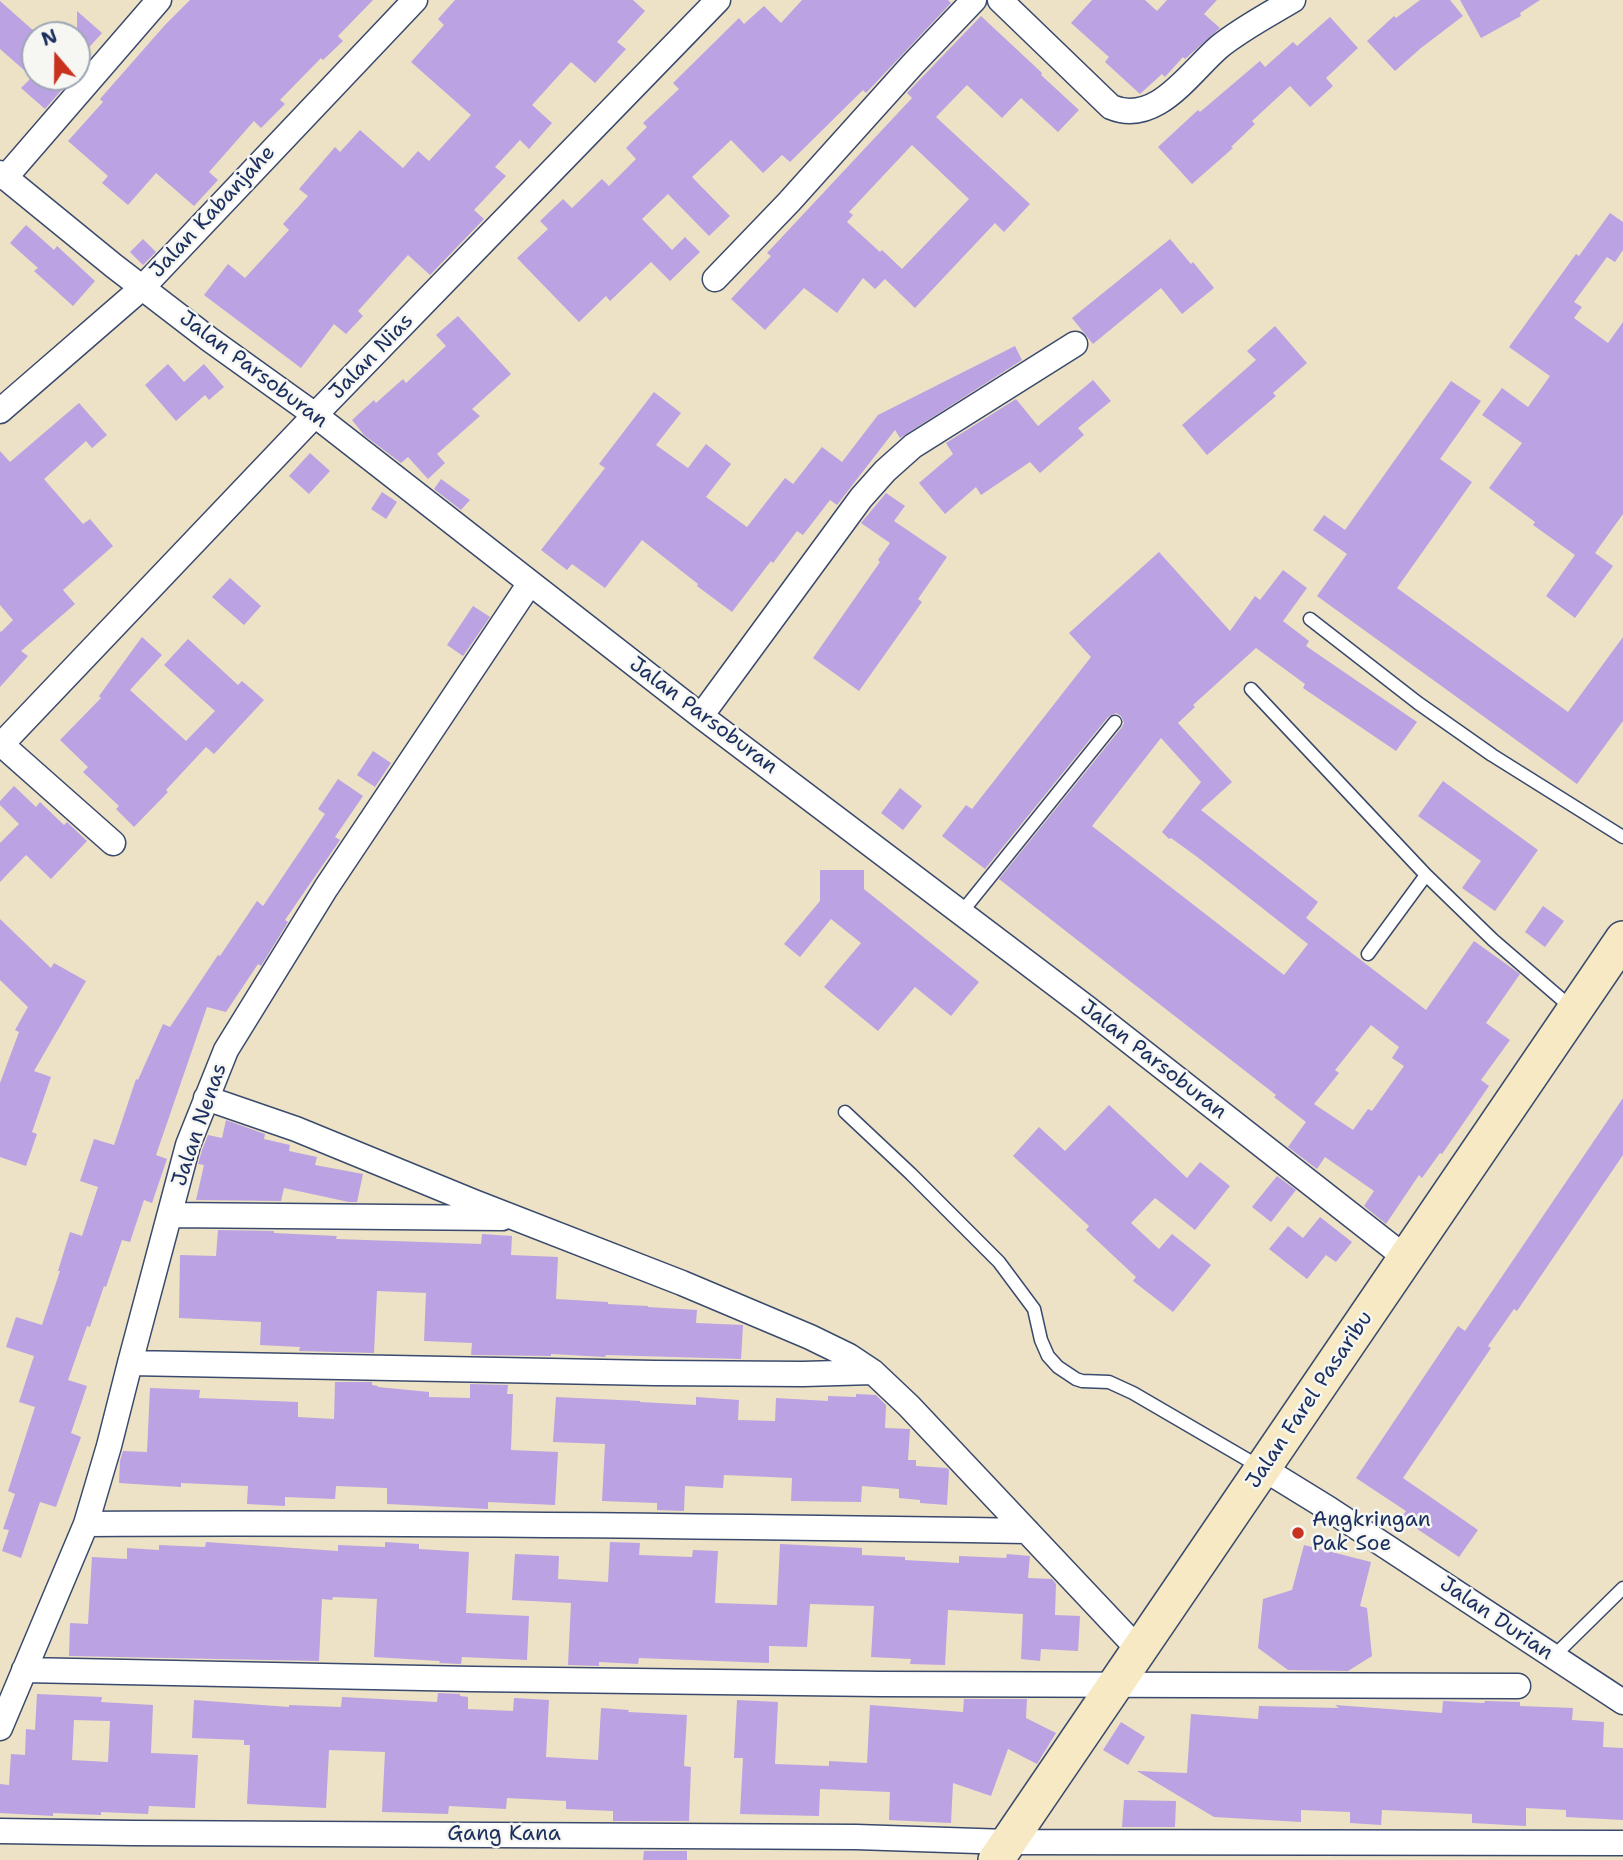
<!DOCTYPE html>
<html>
<head>
<meta charset="utf-8">
<style>
	body { margin:0 }
	#map { position:relative; width:1623px; height:1860px; overflow:hidden; background:#ede2c5; font-family:"Shantell Sans",sans-serif }
	canvas { display:block }
	.north { position:absolute; left:21px; top:21px; width:70px; height:70px; box-sizing:border-box; background:#f6f6f2; border:2px solid #9ea6b7; border-radius:50%; rotate:340deg; font-size:19px; font-weight:700; line-height:28px; text-align:center; color:#1b2f5e }
	.north::after { content:''; display:block; margin:auto; width:24px; height:32px; background:#c8321e; clip-path:polygon(50% 0,100% 100%,50% 72%,0 100%) }
</style>
</head>
<body>
<div id="map">
<canvas width="1623" height="1860"></canvas>
<div class="north">N</div>
</div>
<script>
const g = document.querySelector('canvas').getContext('2d');
g.lineJoin = 'round';
function fill(path, color) {
  g.fillStyle = color;
  g.fill(path, 'evenodd');
}
function trace(path, color, width, dash) {
  g.strokeStyle = color;
  g.lineWidth = width;
  g.lineCap = dash ? 'butt' : 'round';
  g.setLineDash(dash || []);
  g.stroke(path);
}
function write(font, color, halo, rows, align = 'center') {
  g.font = font + ' "Shantell Sans",sans-serif';
  g.lineWidth = 5;
  g.setLineDash([]);
  g.textBaseline = 'middle';
  g.strokeStyle = halo;
  g.fillStyle = color;
  for (const [text, x, y, turn = 0] of rows) {
    g.save();
    g.translate(x, y);
    g.rotate((+turn || 0) * Math.PI / 180);
    g.textAlign = isNaN(turn) ? turn : align;
    if (halo) g.strokeText(text, 0, 0);
    g.fillText(text, 0, 0);
    g.restore();
  }
}
const building = new Path2D(`
	M190 0H373L338 36 343 41 323 60 321 58 280 100 285 104 261 128 254 121 209 172 218 180 194 206 156 173 128 205 102 183 108 176 68 141 103 102 100 99 165 25Z
	M455 0H633L645 11 617 42 626 49 595 83 571 62 532 105 552 123 529 149 520 140 495 167 506 176 474 210 484 219 430 275 408 255 358 311 363 316 346 334 334 324 301 368 204 295 228 264 245 278 289 230 283 224 308 196 299 189 335 147 340 152 360 130 403 168 418 151 429 161 471 115 411 62 444 25 438 19Z
	M802 0H948L951 3 866 93 863 90 790 162 782 155 763 173 731 140 692 177 730 216 709 236 668 194 642 219 672 250 685 237 700 252 670 281 651 262 610 301 606 296 579 322 517 258 548 229 540 221 563 199 572 208 602 179 609 186 636 159 626 148 647 127 643 123 679 89 673 83 739 18 744 24 764 6 781 23Z
	M1092 0H1145L1157 11 1167 0H1217L1204 14 1220 28 1185 59 1183 57 1165 77 1162 74 1140 94 1105 62 1109 57 1071 23Z
	M1420 0H1450L1463 16 1421 48 1395 71 1367 41 1394 16 1396 18Z
	M1460 0H1540L1520 13 1521 16 1481 38Z
	M0 1 35 32V77H73L45 109 21 88 32 77 0 49Z
	M77 11 102 33 77 61Z
	M981 16 1042 73 1041 75 1079 110 1058 132 1021 98 1002 118 967 85 936 117 1030 204 1004 232 995 223 915 308 885 279 875 289 863 278 837 313 804 288 765 330 731 299 771 256 767 253 912 98 907 93ZM912 145 969 199 902 269 882 250 880 252 847 222 853 215 849 212Z
	M1330 17 1358 48 1326 78 1333 86 1310 107 1290 86 1252 121 1255 124 1231 147 1233 148 1192 184 1158 147 1198 110 1200 112 1260 61 1265 67 1293 42 1297 46Z
	M1610 213 1623 222V250L1615 262 1607 257 1574 302 1582 307 1574 318 1608 343 1623 322V514L1595 553 1613 566 1575 618 1546 596 1575 555 1533 525 1535 522 1489 488 1522 443 1482 415 1502 388 1528 407 1550 376 1509 347 1576 254 1579 256Z
	M26 225 54 250 57 246 95 281 73 306 34 271 38 268 10 243Z
	M143 239 156 252 143 265 130 252Z
	M1170 239 1191 264 1193 262 1214 288 1182 314 1161 288 1093 344 1072 318Z
	M458 316 511 374 472 409 480 416 437 454 445 463 428 479 408 457 401 463 364 435 352 420 374 400 376 403 403 379 406 383 446 346 436 335Z
	M1275 326 1307 363 1273 393 1276 396 1207 455 1182 425 1256 360 1247 351Z
	M1015 346 1022 360 900 438 895 430 837 505 830 500 803 535 797 531 773 563 771 561 732 612 697 586 698 584 642 540 605 588 572 564 567 570 541 550 605 468 599 464 654 392 681 413 656 445 688 468 706 444 731 464 706 497 747 527 785 478 793 484 822 447 842 462 878 415Z
	M168 364 184 382 204 364 224 387 209 400 205 395 176 421 145 385Z
	M1093 380 1111 401 1078 428 1084 435 1040 473 1030 462 981 495 976 487 945 514 919 483 953 454 946 443 1016 399 1038 426Z
	M1451 381 1481 401 1440 459 1472 482 1397 588 1568 712 1623 637V721L1577 784 1317 596 1347 554 1313 530 1324 515 1345 530Z
	M79 403 107 435 92 448 86 441 44 479 83 524 90 519 113 546 63 590 75 604 21 651 28 656 0 687V631L1 632 13 620 0 605V451L10 462Z
	M310 453 330 471 309 494 289 476Z
	M441 479 470 500 461 510 434 489Z
	M382 492 397 502 386 519 371 509Z
	M886 493 905 506 894 521 947 557 918 599 922 602 859 691 813 658 880 562 878 560 890 543 861 523Z
	M1159 552 1230 631 1255 596 1260 600 1283 570 1307 588 1283 621 1309 641 1306 646 1417 722 1396 751 1303 688 1305 684 1256 648 1193 705 1195 707 1178 723 1232 782 1201 810 1318 902 1306 918 1426 1010 1474 941 1520 974 1486 1023 1510 1040 1481 1080 1489 1086 1442 1154 1440 1153 1422 1178 1419 1175 1386 1224 1364 1206 1374 1191 1325 1157 1317 1169 1288 1147 1306 1122 1274 1097 1276 1095 999 879 1122 727 1124 723 1121 716 1116 713 1108 717 985 869 942 836 966 805 972 809 1091 657 1069 633ZM1161 738 1201 782 1162 832 1169 839 1171 838 1196 856 1308 944 1284 975 1092 826ZM1371 1025 1399 1047 1392 1058 1404 1066 1372 1111 1368 1109 1353 1130 1314 1104 1339 1073 1335 1070Z
	M230 578 261 606 244 625 212 597Z
	M473 606 490 617 463 656 447 645Z
	M142 637 162 655 130 690 186 741 215 711 164 665 188 639 238 685 242 681 264 700 214 754 206 747 166 790 168 792 134 827 116 809 119 806 83 772 88 767 60 740 101 698 99 696Z
	M373 751 391 763 375 787 357 775Z
	M338 779 363 796 335 837 340 840 285 920 288 922 261 966 258 964 226 1012 207 1007 156 1155 167 1159 152 1203 144 1200 130 1242 122 1240 106 1287 104 1286 90 1327 87 1326 68 1380 87 1386 71 1433 81 1437 56 1507 40 1502 21 1558 2 1551 9 1530 3 1529 15 1494 8 1491 35 1407 19 1402 34 1356 6 1347 16 1317 42 1325 60 1271H58L70 1232 82 1236 98 1187 80 1181 94 1139 114 1145 136 1079 138 1080 163 1024 170 1027 218 955 220 956 257 901 263 906 325 814 318 809Z
	M1443 781 1538 850 1495 911 1462 888 1481 861 1418 816Z
	M14 786 36 807 40 802 64 825 67 822 87 841 51 879 26 855 0 882V843L19 824 0 805V801Z
	M900 788 922 806 903 830 881 813Z
	M820 870H864V889L979 982 951 1016 915 987 878 1031 824 987 861 943 831 919 800 957 784 944 820 901Z
	M1543 906 1564 921 1545 947 1525 932Z
	M0 919 51 968 54 963 86 981 34 1071 51 1077 32 1132 37 1134 26 1166 0 1157V1083L19 1032 15 1030 28 1007 0 980Z
	M1623 1098V1155L1517 1311 1514 1309 1488 1346 1491 1348 1403 1478 1478 1530 1459 1557 1401 1518 1406 1511 1356 1478 1458 1326 1465 1331Z
	M1109 1105 1187 1178 1200 1162 1230 1186 1195 1230 1155 1198 1131 1223 1159 1249 1172 1234 1211 1265 1173 1312 1133 1281 1136 1277 1086 1230 1089 1226 1013 1156 1039 1127 1065 1151Z
	M226 1120 265 1134 264 1139 290 1145 289 1151 317 1157 315 1165 363 1174 357 1202H349L284 1188 281 1201 196 1200 204 1165 198 1164 202 1150 208 1135 222 1138Z
	M1277 1176 1296 1190 1271 1222 1252 1207Z
	M1320 1217 1352 1242 1336 1262 1326 1255 1307 1279 1269 1249 1288 1226 1303 1238Z
	M218 1230 274 1231V1233L337 1236 336 1239 481 1244 482 1234 512 1236 511 1255 558 1257 556 1299 608 1302V1304L648 1306V1307L697 1310 696 1323 743 1325 741 1359 606 1355 605 1357 551 1354V1356L471 1355 472 1343 424 1341 426 1293 377 1291 374 1353 299 1351 300 1347 260 1345 261 1322 179 1318 180 1255 216 1256Z
	M335 1382H372V1385L378 1386V1387L429 1392V1397L470 1398V1384L508 1385 507 1394H513L511 1450 558 1452 555 1505 488 1502V1509L387 1504V1488L336 1486 335 1499 285 1497V1506L247 1504 248 1486 181 1483V1487L119 1483 120 1461 123 1451 147 1452 150 1388 200 1390 199 1398 298 1402V1417L334 1419Z
	M856 1394 876 1395 886 1405 885 1428 910 1429 908 1460H916V1466L947 1468 949 1470 947 1505 920 1503V1500L899 1498V1489L862 1486 861 1502 791 1501 792 1478 724 1475 723 1488 685 1486 684 1511 657 1510V1503L602 1501 605 1444 553 1442 556 1397 640 1401V1402L696 1405V1397L739 1400 738 1420 775 1421 776 1398 828 1401V1396L856 1397Z
	M206 1542 338 1551V1545L385 1547V1542L419 1544V1549L469 1552 466 1613 529 1616 527 1660 462 1657 461 1664 439 1663 440 1661 374 1657 377 1599 333 1597 332 1600 322 1599 319 1661 69 1656 70 1623 88 1624 92 1557 127 1559V1548L159 1550V1545L205 1547Z
	M610 1542 640 1543 639 1555 692 1557 693 1550 718 1551 715 1603 777 1605 780 1544 862 1548V1555L905 1557V1560L959 1563V1556L1006 1558 1007 1554 1030 1556 1028 1578 1052 1579 1056 1584 1055 1615 1080 1616 1078 1651 1041 1649 1040 1661 1021 1659 1023 1614 948 1610 945 1665 910 1664 911 1659 871 1657 874 1606 810 1604 807 1647 769 1646V1663L639 1658 638 1664 599 1662V1666L568 1665 571 1603 512 1600 515 1554 559 1556 558 1579 608 1582Z
	M1304 1545 1371 1562 1360 1606 1367 1608 1372 1656 1348 1671 1288 1670 1258 1648 1263 1599 1292 1590Z
	M438 1693 460 1694V1696L468 1697V1709L513 1711 514 1698 549 1700 546 1757 598 1760 601 1708 629 1710 628 1712 687 1715 684 1766 691 1767 689 1821H613V1811L566 1809V1801L507 1798 506 1809 449 1806 448 1814 382 1812 385 1752 329 1750 326 1808 247 1804 250 1745H244V1740L192 1738 194 1700 289 1707V1705L341 1707 342 1697 437 1702Z
	M37 1694 102 1697 101 1702 153 1705 151 1753 198 1755 195 1808 149 1806 148 1814 101 1812V1815L53 1813V1816L0 1813V1784L9 1785 11 1754 25 1755 26 1729 35 1730ZM74 1720 110 1721 108 1762 72 1760Z
	M964 1699H1027L1026 1718 1056 1733 1037 1764 1008 1749 991 1796 953 1783 951 1823 889 1820 890 1792 820 1789 819 1816 740 1814 743 1758H734L737 1700 778 1702 775 1764 829 1766V1761L867 1763 870 1705 963 1712Z
	M1443 1701 1484 1703 1485 1701 1520 1702V1706L1573 1708 1572 1720 1604 1722 1603 1747 1623 1748V1820L1566 1817V1810L1526 1808V1826L1472 1823V1814L1382 1810 1381 1825 1350 1823V1812L1301 1810V1822L1214 1817 1137 1771 1187 1773 1191 1714 1258 1719 1259 1706 1339 1708 1335 1705 1442 1713Z
	M1121 1722 1145 1737 1128 1765 1103 1750Z
	M1124 1800 1176 1801 1175 1827H1122Z
	M644 1851H687V1860H643Z`);
const lane = new Path2D(`
	M1310 619 1418 703 1492 755 1623 837
	M1251 689 1426 875 1493 940 1573 1009
	M961 913 1115 722
	M1368 954 1426 875
	M845 1112 911 1174 999 1262 1034 1309 1041 1340 1048 1356 1058 1367 1076 1379 1082 1381 1109 1382 1133 1393 1260 1467
	M1553 1657 1623 1588`);
const street = new Path2D(`
	M1000 0 1111 107C1156 126 1189 73 1219 47 1241 29 1268 15 1293 0
	M0 173 114 266 209 339 315 415 701 716 1087 1008 1406 1258
	M5 178 159 0
	M715 279 789 202 913 64 974 0
	M0 411 143 287 415 0
	M701 716 861 498 885 471 913 446 1075 344
	M0 743 113 843
	M0 746 315 415 718 0
	M206 1098 296 1129 474 1202 682 1283 810 1337 849 1356 873 1372 909 1406 1139 1650
	M170 1215 502 1218
	M130 1363 655 1373 803 1374 873 1372
	M1264 1469 1329 1509 1623 1702
	M86 1524C400 1522 713 1526 1027 1531
	M24 1670 472 1679 880 1684 1518 1686
	M0 1728 86 1524 109 1446 130 1363 188 1145 226 1050 326 888 530 583
	M0 1831 132 1833 856 1837 1008 1842 1623 1843`);
const secondary = new Path2D(`
	M996 1860 1623 939`);
const markers = [
	[1298,1533,7,"#c8321e"]
];
const streetNames = [
	["Jalan Kabanjahe",213,212,-47],
	["Jalan Nias",372,357,-46],
	["Jalan Parsoburan",253,370,37],
	["Jalan Parsoburan",703,716,37],
	["Jalan Parsoburan",1153,1060,38],
	["Jalan Nenas",200,1125,-71],
	["Jalan Farel Pasaribu",1310,1400,-56],
	["Jalan Durian",1496,1619,34],
	["Gang Kana",504,1835]
];
const poiNames = [
	["Angkringan",1312,1521],
	["Pak Soe",1312,1545]
];
fill(building, '#bba2e2');
trace(lane, '#3a4a6d', 15);
trace(street, '#3a4a6d', 27);
trace(secondary, '#3a4a6d', 38);
trace(lane, '#fff', 12);
trace(street, '#fff', 24);
trace(secondary, '#f7e9c3', 35);
for (const [x, y, r, color] of markers) {
  const dot = new Path2D();
  dot.arc(x, y, r, 0, 2 * Math.PI);
  g.fillStyle = color;
  g.fill(dot);
  trace(dot, '#f6f6f2', 2.5);
}
write('21px', '#1b2f5e', '#f6f6f2', streetNames);
write('21px', '#1b2f5e', '#f6f6f2', poiNames, 'left');
</script>
</body>
</html>
